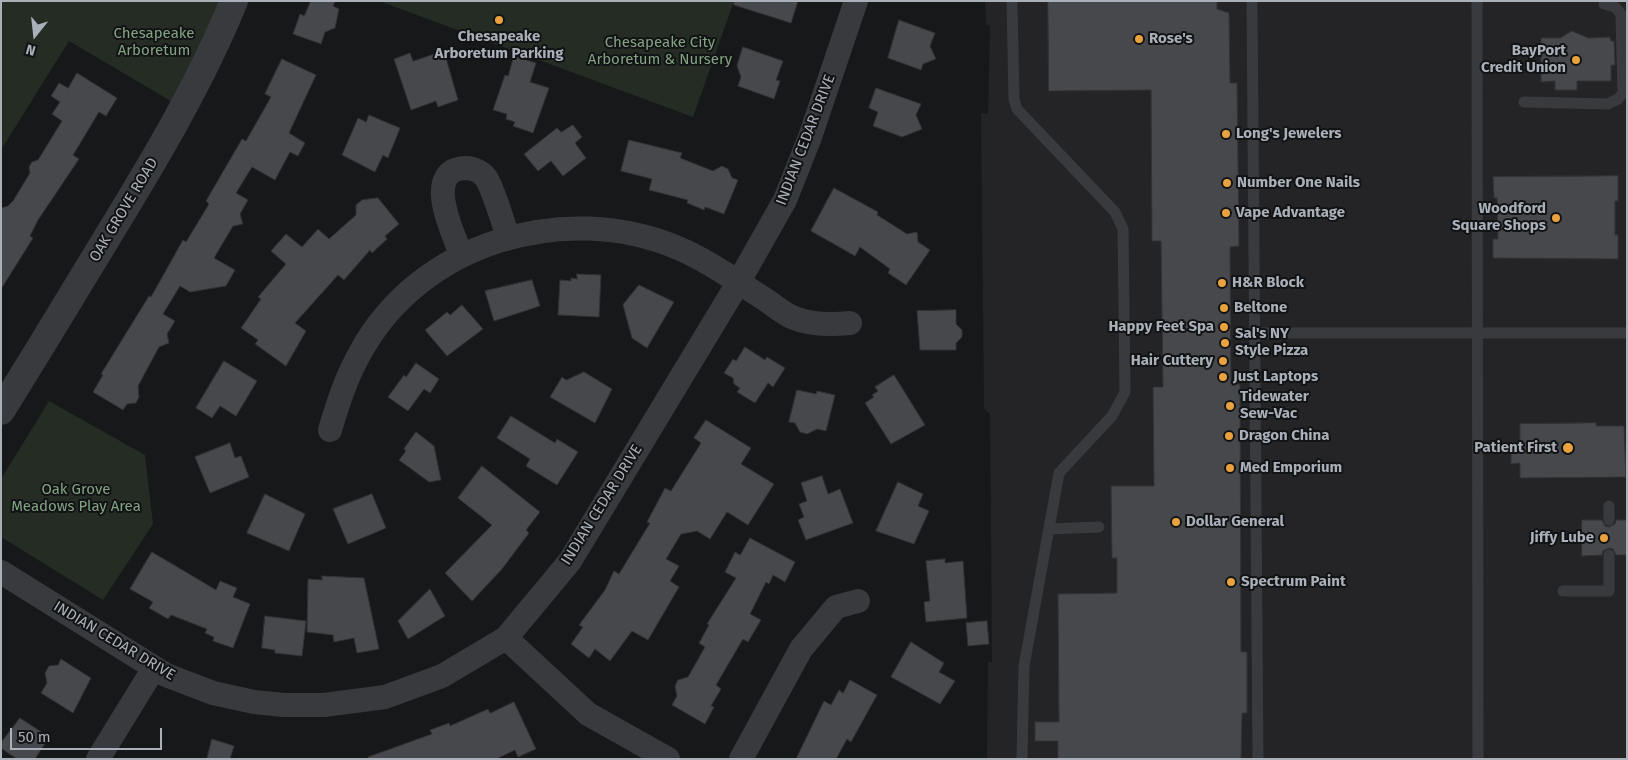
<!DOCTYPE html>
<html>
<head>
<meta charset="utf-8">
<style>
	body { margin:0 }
	#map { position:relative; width:1628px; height:760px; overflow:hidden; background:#171819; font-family:"Fira Sans",sans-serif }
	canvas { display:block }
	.frame { position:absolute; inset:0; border:2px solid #aab0b9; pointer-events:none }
	.north { position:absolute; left:10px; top:10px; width:50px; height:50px; -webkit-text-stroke:4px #121314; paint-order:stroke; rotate:196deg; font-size:14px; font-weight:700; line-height:20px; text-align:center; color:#aab0b9 }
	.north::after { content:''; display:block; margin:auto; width:18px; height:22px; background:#aab0b9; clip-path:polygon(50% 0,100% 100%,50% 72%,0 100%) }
	.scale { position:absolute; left:10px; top:728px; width:152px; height:22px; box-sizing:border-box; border:2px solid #aab0b9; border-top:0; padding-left:6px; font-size:15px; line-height:18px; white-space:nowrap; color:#aab0b9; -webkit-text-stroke:4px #121314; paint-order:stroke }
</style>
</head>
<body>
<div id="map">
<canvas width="1628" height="760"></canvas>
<div class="frame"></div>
<div class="north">N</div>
<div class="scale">50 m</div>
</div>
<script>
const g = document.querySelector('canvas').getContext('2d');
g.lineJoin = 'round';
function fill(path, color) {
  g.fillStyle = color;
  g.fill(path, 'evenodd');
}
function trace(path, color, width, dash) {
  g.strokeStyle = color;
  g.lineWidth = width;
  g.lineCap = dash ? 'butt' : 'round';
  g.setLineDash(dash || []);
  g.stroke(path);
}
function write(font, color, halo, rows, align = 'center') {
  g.font = font + ' "Fira Sans",sans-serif';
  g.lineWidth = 4;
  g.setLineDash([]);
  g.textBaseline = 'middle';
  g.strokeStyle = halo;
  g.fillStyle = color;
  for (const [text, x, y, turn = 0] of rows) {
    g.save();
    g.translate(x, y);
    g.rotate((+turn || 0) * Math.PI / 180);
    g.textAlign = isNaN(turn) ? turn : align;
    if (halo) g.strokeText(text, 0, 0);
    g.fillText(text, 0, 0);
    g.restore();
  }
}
const built = new Path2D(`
	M985 1H1627V759H987L988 662H992L990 414 984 409 981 113 988 114 990 26 986 24Z`);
const green = new Path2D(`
	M1 1H221L174 103 69 41 1 150Z
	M379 1H734L693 117Z
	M49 401 145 455 153 524 103 600 1 537V479Z`);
const building = new Path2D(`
	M311 1H335L333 6 339 9 335 28 325 32 321 44 293 34 300 14 304 16Z
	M734 1H798L791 23 734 5Z
	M1048 1H1217V9L1229 13 1230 83H1237L1239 246 1230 247 1231 384H1240L1241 652H1247V713H1242L1241 759H1058V741H1035V722H1059L1058 594 1117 593V558H1112L1111 486H1154L1153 387H1163L1161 241H1152L1151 90 1049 91Z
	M899 20 935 33 930 46 936 59 923 64 921 70 888 58Z
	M1572 31 1588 38 1610 37 1611 41H1614L1615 65H1611V81H1577V90H1555V81L1541 82V38H1560Z
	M743 47 783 61 776 80 780 81 774 99 738 86 741 77 737 66Z
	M444 51 458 100 438 107 436 101 411 110 394 59 410 53 413 61Z
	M514 56 536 63 530 82 549 88 533 133 513 126 515 122 506 119 507 114 493 110 505 75 508 76Z
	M282 59 316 75 289 133 305 143 298 156 290 152 275 180 252 167 236 193 248 200 240 214 243 224 233 226 214 258 235 270 226 286 190 292 180 286 163 314 175 321 167 334 169 343 159 347 138 386 139 397 136 403 127 404 123 410 93 392 103 375 101 374 149 296 151 297 183 240 186 242 209 204 206 201 242 139 246 141 271 97 265 94Z
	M77 73 117 98 106 116 99 112 73 155 79 159 38 220 30 236 33 238 1 289V208L8 206 13 201 30 173 29 167 32 162 38 160 62 121 52 114 60 102 51 96 59 83 68 88Z
	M876 88 921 104 916 115 922 129 902 137 873 126 878 112 869 108Z
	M369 115 400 128 388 158 383 155 375 172 342 155 358 118 366 122Z
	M573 125 582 137 575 143 586 158 563 176 551 161 538 171 524 154 557 128 561 132Z
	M629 140 682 153 680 158 713 171 722 166 728 169 732 178 738 180 724 214 705 207 704 210 687 203 688 200 649 190 652 179 621 171Z
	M1618 176V201H1615V235H1618V259L1493 258V239H1498L1497 198H1494L1493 177Z
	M834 188 878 212 877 215 907 234 917 232 918 242 930 250 906 285 888 273 890 269 860 247 855 256 811 231Z
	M378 198 399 224 385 236 387 239 372 253 370 250 344 280 338 275 295 323 306 331 286 366 255 344 258 340 241 328 261 299 258 297 286 264 271 251 286 234 302 247 318 229 329 239 356 215V205L362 200Z
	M577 274 601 275 599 317 558 315 560 280 571 281V278L577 279Z
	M532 280 540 306 494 321 485 291Z
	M639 285 674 302 647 348 632 338 623 305Z
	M462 305 483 329 447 356 425 330 447 312 450 315Z
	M956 310V324L962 330V337L956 343V350H920L917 311Z
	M745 347 765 360 767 357 785 368 773 387 768 383 755 403 737 392 740 388 734 384 733 378 724 373 733 359 736 361Z
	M224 361 257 381 236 416 220 406 212 418 196 408Z
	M416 363 439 379 430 393 424 389 408 411 388 397 404 375 406 377Z
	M584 372 612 389 595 423 550 397 562 377 566 380Z
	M894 375 925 425 891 444 865 403 874 397 872 395 878 391 875 387Z
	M797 390 816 394 817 391 835 395 826 431 817 429 807 434 800 432 795 423 789 422Z
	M511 416 555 443 557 439 578 452 557 485 526 466 530 459 497 438Z
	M706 420 751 448 741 464 774 484 748 525 727 512 710 539 697 531 681 534 666 559 679 566 670 581 679 587 648 640 632 631 610 661 595 649 589 658 571 644 583 627 579 625 605 590 614 571 619 574 650 523 647 522 665 488 671 491 701 443 694 438Z
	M1596 423V426H1624L1626 477 1520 478V463L1511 464V442H1520V424Z
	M416 432 434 446 441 480 429 482 399 460 406 451 404 449Z
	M230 443 235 458 241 456 249 477 210 493 195 457Z
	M482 466 540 512 526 530 529 533 502 569 472 601 445 573 492 525 458 498Z
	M822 476 828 494 840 489 853 523 806 540 798 520 804 517 799 504 807 501 801 483Z
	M898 482 923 494 918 506 929 511 914 544 876 531Z
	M265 494 305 514 289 551 247 533Z
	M372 494 386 528 348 544 333 509Z
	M1582 520H1602L1605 526 1609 527 1615 524 1616 520H1627V555H1616L1613 549 1609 548 1603 551 1602 555 1582 556Z
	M750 538 795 562 785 582 773 575 769 584 766 582 750 614 761 620 748 642 743 639 716 685 721 689 711 706 714 707 705 724 672 705 677 696 675 686 678 680 688 677 705 647 699 643 709 625 707 624 736 578 725 572 735 552 740 555Z
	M152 552 216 590 220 581 237 588 233 597 250 604 233 648 213 641 214 637 205 633 207 629 171 615 168 619 149 608 153 602 130 589Z
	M945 559V563L963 561 967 618 926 622 924 602 930 601 926 561Z
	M322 576 364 578 379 649 357 653 354 638 334 642 333 635 307 632 308 579 322 580Z
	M430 589 445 616 408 639 398 621Z
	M265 616 306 621 302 656 275 653V650L262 648Z
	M987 621 989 644 968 646 966 623Z
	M911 642 944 663 939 672 955 681 940 704 891 677Z
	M61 659 91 678 73 713 41 693 47 683 45 673 49 666 58 665Z
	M850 680 877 695 851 742 847 739 836 759H796L824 701 831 705 839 690 843 693Z
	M514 702 536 749 518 757 515 750 496 759H369L368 757 432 734 430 730 449 723 450 726 488 709 490 713Z
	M20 718 49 737 35 759H17L1 748V743Z
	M212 739 234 746 230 759H207Z`);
const service = new Path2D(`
	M1012 1 1014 99 1017 109 1115 212 1123 229 1125 392 1112 416 1059 473 1024 666 1022 759
	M1252 1 1258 759
	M1477 1 1478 759
	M1524 102 1608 104 1618 99 1623 93 1621 14 1615 7 1604 4
	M1255 333H1627
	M1609 520V506
	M1049 529 1099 527
	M1563 591H1609V555`);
const minor = new Path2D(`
	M462 256C454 236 421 169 466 168 473 168 482 172 486 178 494 190 502 221 508 236
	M330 430C338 403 346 378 360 353 420 242 565 200 678 248 709 261 737 282 766 300 775 306 784 314 794 318 812 325 831 325 850 323
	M1 572 166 675 213 693 254 702 284 705H324L385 697 442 676 506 638 570 561 738 283 785 200 810 137 856 1
	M506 638 588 714 668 759
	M98 759 154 668
	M741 759 801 649 836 607 858 601`);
const tertiary = new Path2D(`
	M1 411C37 353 73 294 108 236 155 159 200 84 234 1`);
const markers = [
	[499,20,5,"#eaa23f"],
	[1139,39,5,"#eaa23f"],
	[1576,60,5,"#eaa23f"],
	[1226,134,5,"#eaa23f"],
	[1227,183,5,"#eaa23f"],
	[1226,213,5,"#eaa23f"],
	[1556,218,5,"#eaa23f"],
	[1222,283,5,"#eaa23f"],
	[1224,308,5,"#eaa23f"],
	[1224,327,5,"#eaa23f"],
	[1225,343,5,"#eaa23f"],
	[1223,361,5,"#eaa23f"],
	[1223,377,5,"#eaa23f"],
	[1230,406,5,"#eaa23f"],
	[1229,436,5,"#eaa23f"],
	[1568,448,6,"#eaa23f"],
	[1230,468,5,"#eaa23f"],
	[1176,522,5,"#eaa23f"],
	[1604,538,5,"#eaa23f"],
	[1231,582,5,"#eaa23f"]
];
const parkNames = [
	["Chesapeake",154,34],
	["Arboretum",154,51],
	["Chesapeake City",660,43],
	["Arboretum & Nursery",660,60],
	["Oak Grove",76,490],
	["Meadows Play Area",76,507]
];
const poiNames = [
	["Chesapeake",499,37,"center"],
	["Arboretum Parking",499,54,"center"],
	["Rose's",1149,39],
	["BayPort",1566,51,"right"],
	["Credit Union",1566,68,"right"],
	["Long's Jewelers",1236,134],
	["Number One Nails",1237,183],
	["Woodford",1546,209,"right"],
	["Square Shops",1546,226,"right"],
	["Vape Advantage",1236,213],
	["H&R Block",1232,283],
	["Beltone",1234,308],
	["Happy Feet Spa",1214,327,"right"],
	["Sal's NY",1235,334],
	["Style Pizza",1235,351],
	["Hair Cuttery",1213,361,"right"],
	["Just Laptops",1233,377],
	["Tidewater",1240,397],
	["Sew-Vac",1240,414],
	["Dragon China",1239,436],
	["Patient First",1557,448,"right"],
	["Med Emporium",1240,468],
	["Dollar General",1186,522],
	["Jiffy Lube",1594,538,"right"],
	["Spectrum Paint",1241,582]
];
const streetNames = [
	["INDIAN CEDAR DRIVE",806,140,-69],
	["OAK GROVE ROAD",124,210,-59],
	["INDIAN CEDAR DRIVE",602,505,-58],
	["INDIAN CEDAR DRIVE",114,641,31]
];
fill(built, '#242426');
fill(green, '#242c24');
fill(building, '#47484c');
trace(building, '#323235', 1);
trace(service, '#393a3e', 11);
trace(minor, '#393a3e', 24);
trace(tertiary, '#393a3e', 28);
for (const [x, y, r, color] of markers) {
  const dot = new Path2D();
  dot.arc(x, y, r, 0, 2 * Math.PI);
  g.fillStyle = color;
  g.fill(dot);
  trace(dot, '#121314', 2);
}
write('15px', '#83a382', '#121314', parkNames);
write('bold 15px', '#aab0b9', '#121314', poiNames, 'left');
write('15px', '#aab0b9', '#121314', streetNames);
</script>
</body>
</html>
